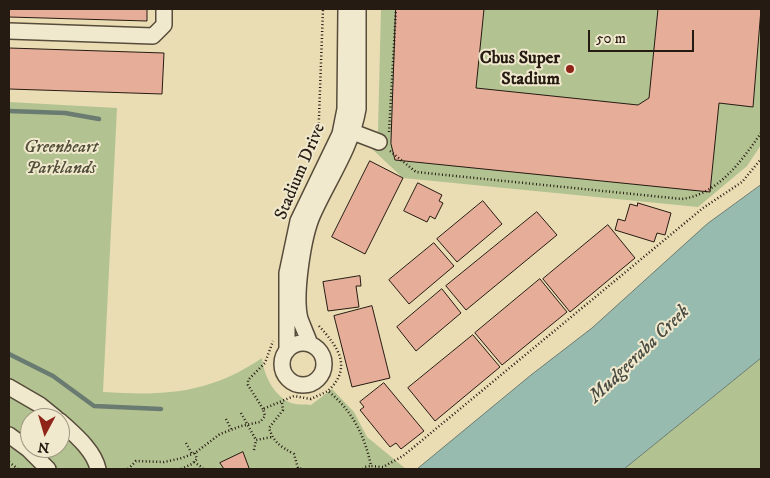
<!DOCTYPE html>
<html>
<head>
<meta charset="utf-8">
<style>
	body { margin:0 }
	#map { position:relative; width:770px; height:478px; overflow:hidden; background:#eaddb4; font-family:"IM FELL DW Pica",serif }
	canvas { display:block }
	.frame { position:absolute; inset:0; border:10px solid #261b13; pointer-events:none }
	.north { position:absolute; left:20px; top:408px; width:50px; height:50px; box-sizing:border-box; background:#f1e9ce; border:1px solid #a09783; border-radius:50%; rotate:186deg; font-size:14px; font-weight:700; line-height:20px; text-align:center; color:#261b13 }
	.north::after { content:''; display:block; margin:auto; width:18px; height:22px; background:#8f2418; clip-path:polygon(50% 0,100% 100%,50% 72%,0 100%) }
	.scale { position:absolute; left:588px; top:30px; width:106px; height:22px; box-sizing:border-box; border:2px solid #261b13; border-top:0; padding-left:6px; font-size:15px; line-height:18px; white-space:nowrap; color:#261b13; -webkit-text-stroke:4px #f1e9ce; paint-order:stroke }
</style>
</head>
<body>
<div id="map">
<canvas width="770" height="478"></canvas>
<div class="frame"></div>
<div class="north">N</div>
<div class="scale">50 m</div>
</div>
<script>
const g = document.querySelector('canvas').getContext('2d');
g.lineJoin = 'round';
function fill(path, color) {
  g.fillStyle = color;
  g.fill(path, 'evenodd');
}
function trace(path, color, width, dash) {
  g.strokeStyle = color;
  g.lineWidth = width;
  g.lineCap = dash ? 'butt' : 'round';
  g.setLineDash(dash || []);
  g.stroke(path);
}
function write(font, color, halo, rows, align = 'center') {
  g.font = font + ' "IM FELL DW Pica",serif';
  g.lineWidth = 4;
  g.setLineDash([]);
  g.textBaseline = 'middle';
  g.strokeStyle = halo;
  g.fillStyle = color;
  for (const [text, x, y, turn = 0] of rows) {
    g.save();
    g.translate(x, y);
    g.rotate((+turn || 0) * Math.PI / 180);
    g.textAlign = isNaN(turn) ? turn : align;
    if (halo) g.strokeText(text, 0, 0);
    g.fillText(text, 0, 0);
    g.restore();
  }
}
const green = new Path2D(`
	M381 9H761V145L747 166 698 207 403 178 372 149 378 130Z
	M9 102 117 108 103 392C164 396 209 394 262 358 264 376 274 396 291 403 296 405 305 404 311 405L332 389 354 412 367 437 406 469H9ZM30 418H60V448H30Z
	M761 358V469H624Z`);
const water = new Path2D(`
	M761 185V358L624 469H417L531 375 592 328 707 224Z`);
const stream = new Path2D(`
	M9 111 65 113 99 119
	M9 354 53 376 94 406 161 409`);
const building = new Path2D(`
	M9 9H147V21L9 17Z
	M396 9H484L476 88 638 105 649 98 658 9H761L753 107 719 103 710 192 395 160 391 144Z
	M9 48 164 53 162 94 9 89Z
	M370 161 403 178 365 254 332 237Z
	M418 183 442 195 439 201 443 203 435 219 430 216 427 222 404 211Z
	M483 201 502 224 457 262 437 239Z
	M638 203 671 213 665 235 657 233 654 242 615 230 618 219 625 221 630 204 637 206Z
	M537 212 557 235 466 310 446 286Z
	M608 225 635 258 570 312 543 279Z
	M434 243 454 266 409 304 389 280Z
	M360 276 361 286H356L359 307 328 311 323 282Z
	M540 279 567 312 502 365 475 333Z
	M442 289 461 313 416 351 397 327Z
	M372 306 390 378 352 387 334 316Z
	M473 335 500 367 435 421 408 388Z
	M384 383 424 431 401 449 396 443 390 447 360 410 364 407 360 402Z
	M243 452 249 468 246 469H224L220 463Z`);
const path = new Path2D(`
	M389 132 396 9
	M318 144 323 9
	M390 151 416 172 682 199C718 194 741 162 761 133
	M319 326C338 347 353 367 328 391 352 410 365 436 371 466L383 467 403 456 703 208 742 182 761 159
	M282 403 283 410 269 428C274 443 280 446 294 454L298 468 303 469
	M263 409 248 385V380L265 363 273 341
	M241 413 256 440
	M226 419 231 429
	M186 443 192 454
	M254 450 256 440 272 437
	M9 462 18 469
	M194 462 203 468
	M128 469 136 461 164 462 182 458 195 453 220 434 241 426 260 422 265 416 263 409 294 396 311 399 328 391
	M181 469 192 464 197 459 195 453
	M363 469 364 467 371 466`);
const minor = new Path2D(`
	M9 31 153 36 164 25V9
	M345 129 379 142
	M282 364a21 21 0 1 1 42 0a21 21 0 1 1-42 0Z
	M310 344C307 336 303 327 300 319 294 296 303 236 313 214 329 178 351 149 358 109V9
	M287 351V273L298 221 340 134 345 109 346 9
	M9 387 40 405 56 418
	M60 421C74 434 94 450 98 469
	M9 435 28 449 48 469`);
const markers = [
	[570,69,5,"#8f2418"]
];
const poiNames = [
	["Cbus Super",560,59],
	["Stadium",560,80]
];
const parkNames = [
	["Greenheart",61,148],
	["Parklands",61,169]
];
const streetNames = [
	["Stadium Drive",301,172,-67]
];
const waterNames = [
	["Mudgeeraba Creek",640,355,-44]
];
fill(green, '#b2c291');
fill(water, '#98bbb0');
trace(water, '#6a7b71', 1);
trace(stream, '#6a7b71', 4.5);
fill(building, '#e6ad98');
trace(building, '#261b13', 1);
trace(minor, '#574c3b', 18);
trace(path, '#261b13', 2.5, [1, 2.5]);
trace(minor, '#f1e9ce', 15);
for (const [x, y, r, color] of markers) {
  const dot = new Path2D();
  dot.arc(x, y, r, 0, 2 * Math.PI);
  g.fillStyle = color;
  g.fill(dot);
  trace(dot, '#f1e9ce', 2);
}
write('bold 18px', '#261b13', '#f1e9ce', poiNames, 'right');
write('italic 18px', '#504d39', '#f1e9ce', parkNames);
write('18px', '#261b13', '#f1e9ce', streetNames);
write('italic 19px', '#484b42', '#f1e9ce', waterNames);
</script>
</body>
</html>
